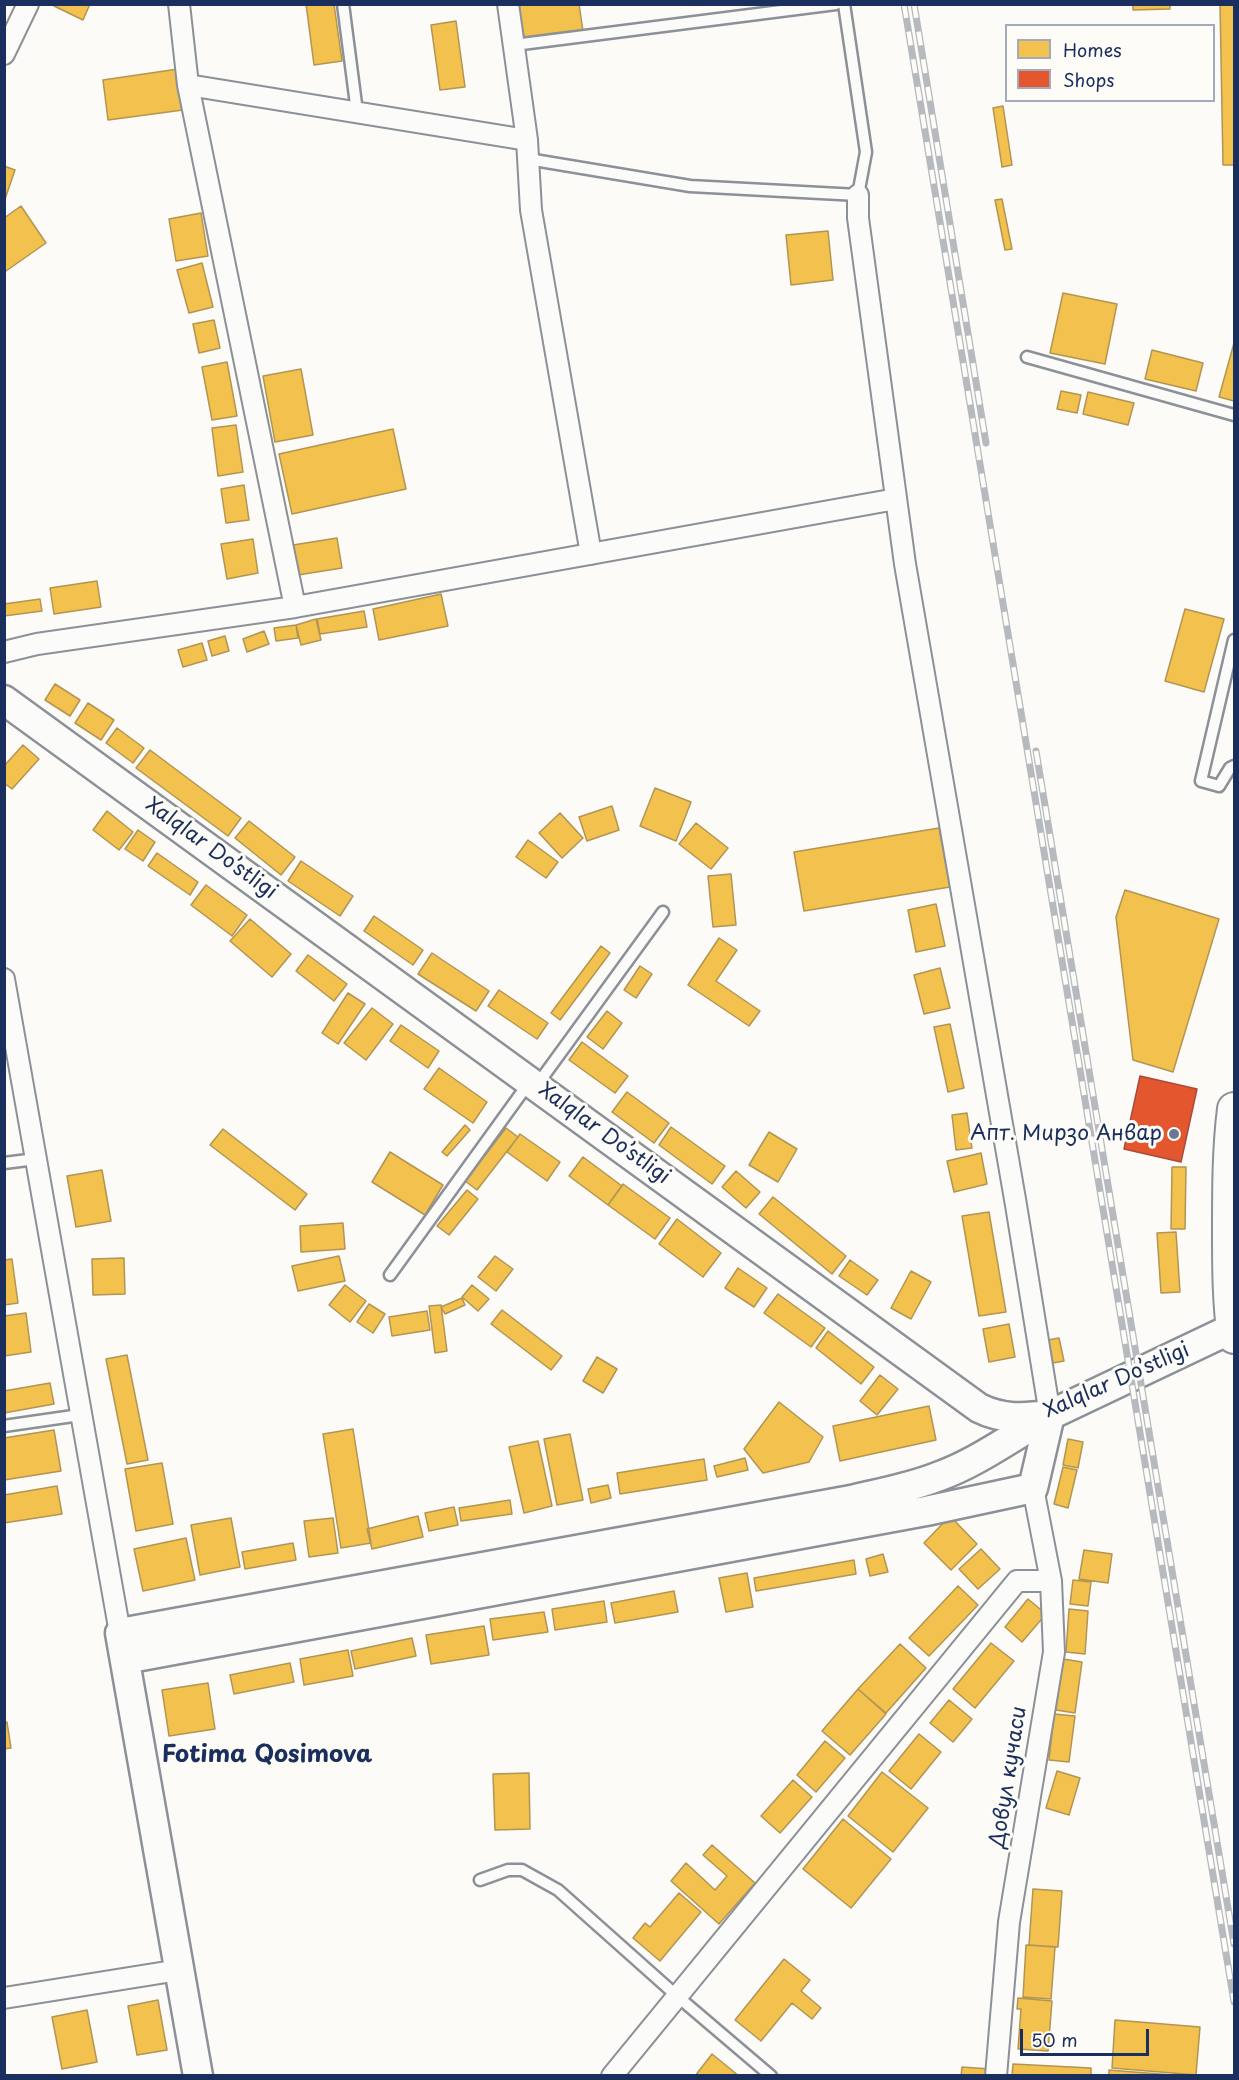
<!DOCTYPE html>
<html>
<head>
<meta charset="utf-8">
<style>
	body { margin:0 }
	#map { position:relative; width:1239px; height:2080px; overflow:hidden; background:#fcfbf8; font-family:"Playpen Sans",sans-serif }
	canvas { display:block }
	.frame { position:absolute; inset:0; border:6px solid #1b2f5e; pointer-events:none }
	.legend { position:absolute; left:1005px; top:24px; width:210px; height:78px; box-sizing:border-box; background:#fdfcf7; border:2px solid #a3aaba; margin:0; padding:8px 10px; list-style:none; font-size:18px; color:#1b2f5e }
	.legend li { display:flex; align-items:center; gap:12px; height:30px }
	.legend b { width:30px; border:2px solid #a3aaba }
	.scale { position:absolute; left:1020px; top:2029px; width:129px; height:27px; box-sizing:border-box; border:3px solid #1b2f5e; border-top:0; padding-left:8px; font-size:18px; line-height:21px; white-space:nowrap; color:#1b2f5e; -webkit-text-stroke:4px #fdfcf7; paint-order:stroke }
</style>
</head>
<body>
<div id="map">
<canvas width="1239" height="2080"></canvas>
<div class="frame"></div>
<ul class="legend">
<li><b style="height:16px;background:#f2c14e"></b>Homes</li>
<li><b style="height:16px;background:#e4572e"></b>Shops</li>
</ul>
<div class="scale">50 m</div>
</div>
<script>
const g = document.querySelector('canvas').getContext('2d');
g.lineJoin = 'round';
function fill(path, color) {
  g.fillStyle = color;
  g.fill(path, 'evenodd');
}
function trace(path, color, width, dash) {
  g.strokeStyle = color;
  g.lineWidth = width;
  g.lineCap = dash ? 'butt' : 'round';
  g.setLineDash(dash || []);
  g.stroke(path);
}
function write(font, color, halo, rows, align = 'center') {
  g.font = font + ' "Playpen Sans",sans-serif';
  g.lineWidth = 6;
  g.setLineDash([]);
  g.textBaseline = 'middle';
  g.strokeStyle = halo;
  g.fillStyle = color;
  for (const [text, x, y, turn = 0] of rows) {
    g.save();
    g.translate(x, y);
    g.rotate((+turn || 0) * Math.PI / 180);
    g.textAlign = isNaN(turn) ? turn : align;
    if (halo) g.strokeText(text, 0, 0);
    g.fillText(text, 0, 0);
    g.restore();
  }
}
const homes = new Path2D(`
	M55 4H90L83 20 54 6Z
	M306 4H334L342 61 314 65Z
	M518 4H579L583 31 525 42Z
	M1133 4H1170V9L1133 10Z
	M1220 4H1234V165H1223Z
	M456 21 465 87 440 90 431 25Z
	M178 69 183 110 108 120 103 80Z
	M1003 106 1012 165 1002 167 993 108Z
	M4 166 15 170 4 202Z
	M1002 199 1012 249 1005 250 995 200Z
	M21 206 46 243 6 271 4 268V218Z
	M201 213 208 256 176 261 169 219Z
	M828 231 833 280 791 285 786 235Z
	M202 263 213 307 189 313 177 270Z
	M1063 293 1117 304 1105 364 1050 353Z
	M214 320 220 348 199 353 193 324Z
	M1234 343V401L1219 397Z
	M1152 350 1203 363 1196 391 1145 379Z
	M227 362 237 416 212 420 202 367Z
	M301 369 313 435 275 442 263 376Z
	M1061 391 1081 395 1077 413 1057 409Z
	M1088 392 1134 403 1128 425 1083 414Z
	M236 425 243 472 218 476 212 428Z
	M393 429 406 489 292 514 279 454Z
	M244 485 249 520 226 523 221 489Z
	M337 538 342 568 298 575 293 545Z
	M253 539 258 573 227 579 221 544Z
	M97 581 101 607 54 614 50 588Z
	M441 594 448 626 379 640 373 609Z
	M40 599 42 611 4 616V604Z
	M1185 609 1224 619 1204 692 1165 681Z
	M364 611 367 627 320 634 317 619Z
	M316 619 321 640 301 645 296 625Z
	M296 625 298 638 276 641 274 628Z
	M264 631 269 644 247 652 243 639Z
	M225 636 229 651 212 656 208 641Z
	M202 643 207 660 183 667 178 650Z
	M55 684 80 700 70 716 45 700Z
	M88 703 114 720 101 740 75 723Z
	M117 728 144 748 133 763 106 743Z
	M23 745 39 759 12 789 4 783V766Z
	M150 750 241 818 228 836 136 768Z
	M655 788 691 802 676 841 640 826Z
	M612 806 619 830 587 841 579 817Z
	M107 811 133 832 119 850 93 830Z
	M560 813 583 838 562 858 539 833Z
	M249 821 295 857 281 875 235 838Z
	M696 823 728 848 711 869 679 844Z
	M939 828 950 887 804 911 794 852Z
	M138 830 155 842 143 861 125 849Z
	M528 840 558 862 546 878 516 857Z
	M157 853 198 882 190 895 148 866Z
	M301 861 353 896 340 916 288 881Z
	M731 874 736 925 713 927 708 876Z
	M206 885 247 915 232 936 191 905Z
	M1125 890 1219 919 1173 1072 1133 1060 1116 917Z
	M936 904 945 946 916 952 908 910Z
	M374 916 423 950 413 965 364 931Z
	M250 919 291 954 272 977 230 941Z
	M719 938 737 950 716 981 760 1011 749 1026 688 985Z
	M601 946 610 953 560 1020 551 1013Z
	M432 953 489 991 476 1011 418 974Z
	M308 955 347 984 334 1001 296 971Z
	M640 966 652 974 636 998 624 990Z
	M940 968 950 1008 924 1014 914 975Z
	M499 990 548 1023 537 1039 488 1006Z
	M348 993 365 1004 338 1044 322 1033Z
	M372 1008 393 1024 366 1060 344 1043Z
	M607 1011 622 1023 603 1049 587 1037Z
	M950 1024 964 1088 948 1092 934 1027Z
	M401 1025 439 1051 428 1068 390 1041Z
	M582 1042 628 1076 615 1093 569 1060Z
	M439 1068 487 1102 473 1123 424 1089Z
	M627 1092 669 1123 654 1143 612 1112Z
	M967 1113 972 1148 956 1150 952 1115Z
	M465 1125 470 1130 447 1156 442 1152Z
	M671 1127 725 1166 712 1184 659 1145Z
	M506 1128 518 1137 477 1190 465 1181Z
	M223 1129 307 1194 295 1210 210 1145Z
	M769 1132 797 1149 778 1182 749 1165Z
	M520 1134 560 1162 547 1181 507 1152Z
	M390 1152 443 1185 425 1215 372 1182Z
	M981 1153 987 1184 954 1192 947 1161Z
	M583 1157 622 1186 608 1205 569 1176Z
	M1172 1167H1186L1185 1229H1171Z
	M102 1170 111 1221 76 1227 67 1176Z
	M736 1171 760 1192 746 1208 722 1187Z
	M623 1184 670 1218 655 1239 608 1205Z
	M467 1190 478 1199 449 1235 437 1226Z
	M773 1197 846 1256 832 1274 759 1214Z
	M989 1212 1006 1312 979 1316 962 1216Z
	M677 1219 721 1253 703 1277 659 1244Z
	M343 1223 345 1249 301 1252 300 1226Z
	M1176 1232 1180 1292 1161 1293 1157 1233Z
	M339 1256 345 1281 298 1291 292 1266Z
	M495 1256 513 1269 496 1291 478 1277Z
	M124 1258 125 1294 93 1295 92 1259Z
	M12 1259 18 1303 4 1305V1260Z
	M850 1260 878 1280 867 1295 839 1276Z
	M738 1268 767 1288 754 1307 725 1288Z
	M911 1271 931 1282 911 1319 891 1308Z
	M345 1285 366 1301 350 1322 329 1305Z
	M472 1285 489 1299 478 1311 462 1297Z
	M778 1294 825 1328 811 1347 764 1313Z
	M462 1298 465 1305 445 1314 441 1307Z
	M369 1304 385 1314 373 1333 357 1322Z
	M441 1305 447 1351 435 1353 429 1306Z
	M502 1310 562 1356 551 1370 491 1324Z
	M427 1311 430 1330 392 1336 389 1317Z
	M26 1313 31 1352 4 1356V1316Z
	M1009 1324 1015 1357 989 1362 983 1329Z
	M828 1331 874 1367 861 1384 816 1348Z
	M1059 1338 1064 1361 1053 1363 1048 1340Z
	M127 1355 148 1460 127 1464 106 1359Z
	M597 1357 617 1369 603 1393 583 1381Z
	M880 1375 898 1389 877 1415 860 1401Z
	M50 1383 54 1404 4 1413V1391Z
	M779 1402 823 1437 809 1462 763 1473 744 1449Z
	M929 1406 936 1440 840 1461 833 1426Z
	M353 1429 371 1543 341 1548 323 1434Z
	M54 1430 61 1471 4 1480V1438Z
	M570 1434 583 1500 557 1505 544 1439Z
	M1068 1439 1083 1442 1078 1468 1063 1465Z
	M538 1441 552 1506 524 1513 509 1447Z
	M745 1458 748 1470 717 1477 714 1466Z
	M704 1459 707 1480 620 1494 617 1473Z
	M162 1463 173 1524 136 1531 125 1469Z
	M1063 1467 1077 1470 1068 1508 1054 1504Z
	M608 1485 611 1498 591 1503 588 1489Z
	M57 1486 62 1514 4 1523V1495Z
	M510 1500 512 1514 461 1521 459 1508Z
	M454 1507 458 1525 429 1531 425 1513Z
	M418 1516 423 1537 372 1549 367 1529Z
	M950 1516 977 1544 951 1570 924 1543Z
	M231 1518 240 1567 200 1575 191 1525Z
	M333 1518 338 1553 309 1557 304 1521Z
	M186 1538 195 1580 143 1591 134 1549Z
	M293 1543 296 1560 245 1569 242 1552Z
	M981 1549 1000 1569 978 1589 959 1569Z
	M1084 1550 1112 1554 1108 1583 1079 1579Z
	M883 1554 888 1572 870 1576 866 1559Z
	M854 1560 856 1574 756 1591 754 1578Z
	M747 1573 753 1607 726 1612 719 1578Z
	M1073 1580 1091 1582 1088 1606 1070 1604Z
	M958 1586 978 1605 929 1656 909 1638Z
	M674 1591 678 1612 615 1623 611 1603Z
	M1028 1599 1046 1614 1022 1642 1005 1627Z
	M604 1601 607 1622 555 1630 552 1609Z
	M1069 1609 1088 1611 1085 1654 1066 1652Z
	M544 1612 548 1632 493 1640 490 1619Z
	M484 1626 489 1655 431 1664 426 1635Z
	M412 1638 416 1656 355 1669 351 1651Z
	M991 1643 1014 1661 975 1708 953 1689Z
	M900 1644 926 1668 886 1713 858 1689Z
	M348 1650 353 1676 304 1685 300 1659Z
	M1063 1659 1082 1662 1075 1713 1056 1710Z
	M290 1663 294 1682 234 1694 230 1675Z
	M208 1683 215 1729 169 1736 162 1690Z
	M858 1689 886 1714 850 1755 822 1731Z
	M949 1700 972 1719 953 1742 930 1723Z
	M1054 1714 1075 1716 1069 1762 1049 1760Z
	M7 1722 11 1748 4 1749V1723Z
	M919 1734 941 1752 911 1789 889 1771Z
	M825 1741 845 1758 816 1792 797 1775Z
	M1057 1771 1080 1778 1069 1815 1046 1808Z
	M882 1772 928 1808 893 1852 848 1816Z
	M529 1773 530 1829 495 1830 493 1774Z
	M793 1780 812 1797 780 1833 761 1816Z
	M843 1819 891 1859 851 1908 803 1869Z
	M712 1845 755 1883 719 1924 671 1881 686 1863 715 1890 727 1876 703 1855Z
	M1033 1889 1062 1891 1058 1947 1029 1945Z
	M679 1893 701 1912 660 1961 633 1938 645 1923 650 1927Z
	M1026 1945 1055 1947 1051 1999 1023 1997Z
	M784 1959 810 1980 801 1991 821 2008 812 2019 792 2003 761 2041 735 2020Z
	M1018 1998 1052 2001 1048 2051 1018 2049 1021 2009H1017Z
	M158 2000 167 2050 137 2055 128 2006Z
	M87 2010 97 2062 62 2069 52 2017Z
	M1115 2020 1200 2027 1196 2075 1112 2068Z
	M712 2054 739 2076H695Z
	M1013 2064 1091 2068V2076H1012Z
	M962 2067 990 2069 989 2076H961Z
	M1109 2070 1172 2075V2076H1109Z`);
const shops = new Path2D(`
	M1140 1076 1197 1089 1181 1162 1124 1149Z`);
const lane = new Path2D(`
	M343 4 357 112
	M514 45 836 4
	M528 159 690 186 858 195 866 152 844 4
	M1027 357 1234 415
	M1234 640 1201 781 1219 786 1230 768 1234 766
	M537 1085 663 912
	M4 1163 36 1159
	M390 1275 528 1084
	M4 1426 80 1415
	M480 1880 508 1870H522L558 1890 677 1996 771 2076`);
const street = new Path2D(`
	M179 4 188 85 295 607
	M508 4 527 140 531 210 591 554
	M4 54 28 4
	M188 85 527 140
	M858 195V218L905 564 1016 1205 1050 1415
	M4 652 37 644 295 607 896 499
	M4 979 120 1633
	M4 1998 179 1970
	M612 2076 1017 1581H1051
	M996 2076 1009 1922 1054 1652 1051 1581 1033 1488`);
const secondary = new Path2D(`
	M4 700 979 1408C1003 1420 1025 1418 1050 1415L1233 1328
	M125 1659 926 1511 1033 1488 1050 1415
	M198 2076 120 1633 851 1500C880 1493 909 1488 937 1477 974 1464 1009 1439 1043 1419`);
const primary = new Path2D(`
	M1234 1109C1229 1149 1229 1189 1229 1230 1229 1266 1229 1302 1234 1337`);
const rail = new Path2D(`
	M904 4 1234 2002
	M914 4 986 443
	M1036 751 1234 1944`);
const markers = [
	[1174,1134,6,"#6a7694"]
];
const streetNames = [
	["Xalqlar Do’stligi",211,849,36],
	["Xalqlar Do’stligi",604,1134,36],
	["Xalqlar Do’stligi",1117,1381,-24],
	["Довул кучаси",1009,1777,-81]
];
const poiNames = [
	["Апт. Мирзо Анвар",1162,1134]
];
const quarterNames = [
	["Fotima Qosimova",267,1755]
];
fill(homes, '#f2c14e');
trace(homes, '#b29553', 1.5);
fill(shops, '#e4572e');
trace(shops, '#a84b3c', 1.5);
trace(lane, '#8c9097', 15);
trace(street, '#8c9097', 24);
trace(secondary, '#8c9097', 33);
trace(primary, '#8c9097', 36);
trace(lane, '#fbfbf9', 10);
trace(street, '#fbfbf9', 20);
trace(secondary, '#fbfbf9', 28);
trace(primary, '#fbfbf9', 32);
trace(rail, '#b6b9bd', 7);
trace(rail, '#fdfcf7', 4.5, [14]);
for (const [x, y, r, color] of markers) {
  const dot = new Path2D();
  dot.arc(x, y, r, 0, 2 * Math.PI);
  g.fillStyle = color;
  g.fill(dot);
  trace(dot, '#fdfcf7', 2);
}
write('21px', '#1b2f5e', '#fdfcf7', streetNames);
write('21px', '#1b2f5e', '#fdfcf7', poiNames, 'right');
write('bold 24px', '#1b2f5e', '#fdfcf7', quarterNames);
</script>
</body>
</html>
